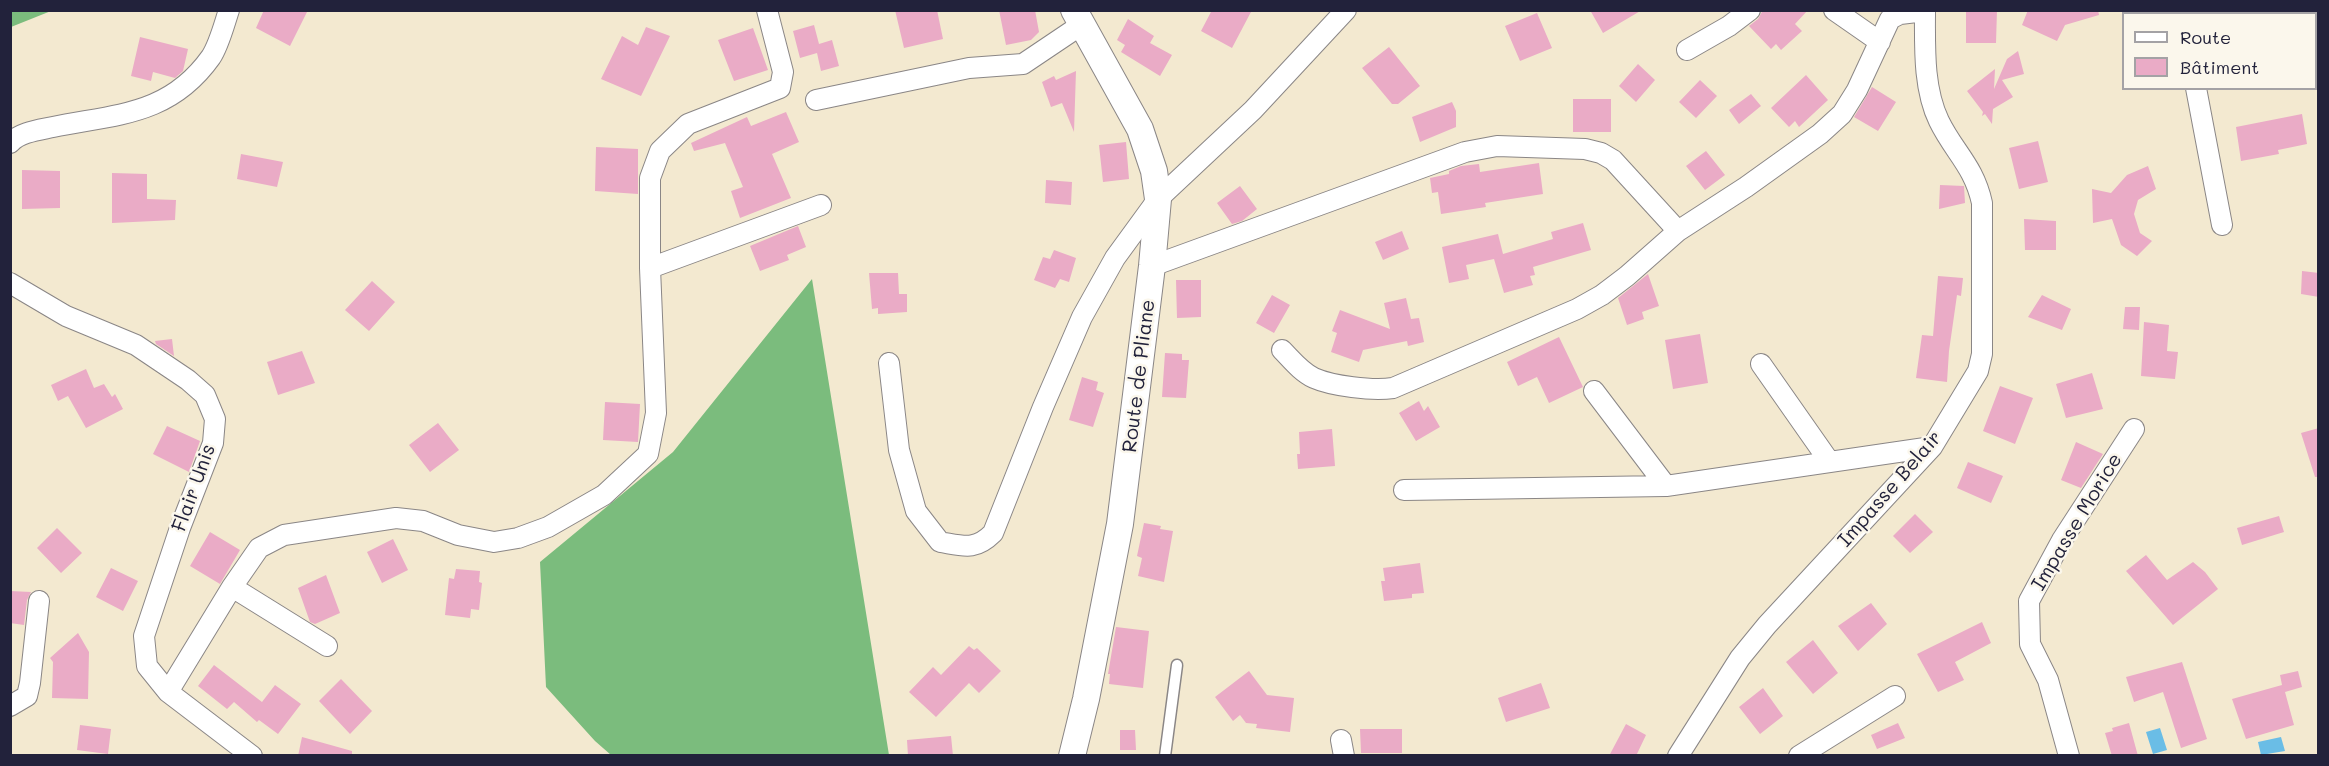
<!DOCTYPE html>
<html>
<head>
<meta charset="utf-8">
<style>
	body { margin:0 }
	#map { position:relative; width:2329px; height:766px; overflow:hidden; background:#f3e9d0; font-family:Mali,sans-serif }
	canvas { display:block }
	.frame { position:absolute; inset:0; border:12px solid #22223b; pointer-events:none }
	.legend { position:absolute; left:2122px; top:12px; width:195px; height:78px; box-sizing:border-box; background:#fbf7ec; border:2px solid #a4a2a5; margin:0; padding:8px 10px; list-style:none; font-size:18px; color:#22223b }
	.legend li { display:flex; align-items:center; gap:12px; height:30px }
	.legend b { width:30px; border:2px solid #a4a2a5 }
</style>
</head>
<body>
<div id="map">
<canvas width="2329" height="766"></canvas>
<div class="frame"></div>
<ul class="legend">
<li><b style="height:8px;background:#fff"></b>Route</li>
<li><b style="height:16px;background:#eaabc6"></b>Bâtiment</li>
</ul>
</div>
<script>
const g = document.querySelector('canvas').getContext('2d');
g.lineJoin = 'round';
function fill(path, color) {
  g.fillStyle = color;
  g.fill(path, 'evenodd');
}
function trace(path, color, width, dash) {
  g.strokeStyle = color;
  g.lineWidth = width;
  g.lineCap = dash ? 'butt' : 'round';
  g.setLineDash(dash || []);
  g.stroke(path);
}
function write(font, color, halo, rows, align = 'center') {
  g.font = font + ' Mali,sans-serif';
  g.lineWidth = 5;
  g.setLineDash([]);
  g.textBaseline = 'middle';
  g.strokeStyle = halo;
  g.fillStyle = color;
  for (const [text, x, y, turn = 0] of rows) {
    g.save();
    g.translate(x, y);
    g.rotate((+turn || 0) * Math.PI / 180);
    g.textAlign = isNaN(turn) ? turn : align;
    if (halo) g.strokeText(text, 0, 0);
    g.fillText(text, 0, 0);
    g.restore();
  }
}
const forest = new Path2D(`
	M11 10H51V11L11 27Z
	M812 279 889 755H611L595 741 546 687 540 562 673 452Z`);
const water = new Path2D(`
	M2160 728 2167 750 2153 754 2146 732Z
	M2281 737 2285 751 2261 755 2258 742Z`);
const building = new Path2D(`
	M264 10H308L290 46 256 28Z
	M895 10H937L943 39 904 48Z
	M999 10H1035L1039 32 1031 40 1006 45Z
	M1212 10H1252L1232 48 1201 31Z
	M1590 10H1642L1603 33Z
	M1763 10H1808L1795 24 1802 31 1781 50 1776 44 1771 49 1749 26 1758 19Z
	M1966 10H1997L1996 43H1966Z
	M2028 10H2098L2099 15 2065 25 2057 41 2022 25Z
	M1537 13 1552 48 1520 61 1505 26Z
	M1128 19 1154 36 1150 43 1172 55 1160 76 1121 52 1125 45 1117 40Z
	M814 25 819 44 832 40 839 66 821 71 817 53 800 58 793 31Z
	M646 27 670 36 641 96 601 79 622 36 638 45Z
	M753 28 768 70 734 81 718 40Z
	M140 37 188 49 183 71 175 78 153 72 151 81 131 76Z
	M1389 47 1420 86 1398 104H1392L1362 68Z
	M2018 51 2024 74 2002 80 2013 97 1993 109 1992 124 1985 114 1982 116 1983 112 1967 91 1995 69 1994 89 2007 59Z
	M1638 64 1655 80 1636 102 1619 86Z
	M1076 71 1074 132 1062 103 1051 107 1042 82 1054 76 1056 80Z
	M1806 75 1828 100 1799 127 1795 121 1789 127 1771 108Z
	M1700 80 1717 96 1696 118 1679 102Z
	M1872 87 1896 102 1878 131 1854 117Z
	M1751 94 1761 106 1739 124 1729 110Z
	M1573 99H1611V132H1573Z
	M1452 102 1456 111V127L1420 142 1412 117Z
	M786 112 799 142 772 154 791 198 740 218 731 191 743 187 725 143 694 151 691 143 747 117 751 126Z
	M2302 114 2307 144 2278 150 2279 154 2241 161 2236 127Z
	M2038 141 2048 182 2019 189 2009 148Z
	M1126 142 1129 179 1103 182 1099 145Z
	M596 147 638 149V194L595 191Z
	M1706 151 1725 175 1705 190 1686 166Z
	M241 154 283 162 277 187 237 179Z
	M1539 163 1543 194 1485 203 1486 207 1441 214 1438 192 1432 193 1430 178 1449 174V171L1461 166 1479 164 1480 172Z
	M2148 166 2156 189 2138 200 2134 214 2140 233 2152 241 2137 256 2121 245 2112 219 2093 223 2092 189 2111 193 2127 175Z
	M22 170 60 171V208L22 209Z
	M112 173 147 174V199L176 200 175 220 112 223Z
	M1046 180 1072 182 1071 205 1045 203Z
	M1940 185 1964 186 1965 203 1939 209Z
	M1240 186 1257 209 1242 221 1232 224 1217 203Z
	M2024 219 2056 221V250H2025Z
	M1583 223 1591 250 1533 267 1535 275 1530 276 1533 285 1504 293 1494 259 1466 265 1469 279 1449 283 1442 247 1498 234 1503 254 1553 239 1551 232Z
	M798 226 806 247 787 255 789 260 760 271 750 246Z
	M1402 231 1409 249 1383 260 1375 242Z
	M1054 250 1076 258 1069 282 1060 279 1055 288 1034 280 1043 257 1050 259Z
	M2302 271 2319 273V297L2301 294Z
	M869 273H898L899 294H907V312L878 314V308L872 309Z
	M1648 274 1659 306 1642 312 1644 319 1627 325 1618 298Z
	M1938 276 1963 278 1961 296 1957 295 1949 351 1947 382 1916 378 1922 335 1933 336Z
	M1176 280H1201V317L1177 318Z
	M372 281 395 302 369 331 345 310Z
	M1272 295 1290 305 1274 333 1256 323Z
	M2042 295 2071 309 2062 330 2028 317Z
	M1406 298 1411 319 1419 318 1424 342 1408 346 1407 341 1363 350 1359 362 1331 352 1337 333 1332 331 1340 310 1390 329 1384 303Z
	M2125 307H2140L2139 330 2123 329Z
	M2144 322 2169 325 2167 351 2178 352 2175 379 2141 376Z
	M1700 334 1708 383 1673 389 1665 340Z
	M1559 337 1583 387 1549 403 1537 377 1518 386 1507 362Z
	M172 339 174 356 156 344 155 341Z
	M302 351 315 383 278 395 267 362Z
	M1165 353 1182 354V360H1189L1186 398 1162 397Z
	M86 369 94 388 104 384 112 397 115 394 123 409 86 428 68 396 58 401 51 385Z
	M2092 373 2103 409 2066 418 2056 384Z
	M1082 377 1098 382 1096 390 1104 393 1093 427 1069 420Z
	M2000 386 2033 398 2015 444 1983 431Z
	M1419 401 1424 411 1428 406 1440 427 1416 441 1399 413Z
	M605 402 640 404 638 442 603 440Z
	M438 423 459 450 430 472 409 445Z
	M167 426 200 441 189 472 153 454Z
	M2319 428V477H2315L2301 433Z
	M1332 429 1335 466 1298 469 1297 454H1300L1299 432Z
	M2076 442 2103 454 2081 488 2061 480Z
	M1968 462 2003 476 1991 503 1957 488Z
	M1915 514 1933 532 1910 553 1893 536Z
	M2279 516 2284 532 2242 545 2237 528Z
	M1144 523 1161 526 1160 529 1173 531 1164 582 1138 576 1142 558 1137 556Z
	M57 528 82 553 61 573 37 548Z
	M210 532 240 550 220 584 190 566Z
	M393 539 408 570 382 583 367 552Z
	M2146 555 2167 580 2193 562 2205 572 2218 589 2173 625 2126 571Z
	M1420 563 1424 593 1412 594V598L1384 601 1381 581H1385L1383 568Z
	M111 568 138 581 123 611 96 597Z
	M456 569 480 571 479 582 482 583 479 610 471 609 470 618 445 615 449 578 454 579Z
	M326 575 340 613 315 624 310 622 298 588Z
	M10 591 31 592 27 600 24 625 10 623Z
	M1871 603 1887 624 1858 651 1838 626Z
	M1982 622 1991 643 1955 662 1964 680 1938 692 1917 654Z
	M1116 627 1149 631 1143 688 1109 684 1110 674H1108Z
	M78 633 89 652 88 699 52 698 53 662 50 658Z
	M1813 640 1838 673 1813 694 1786 662Z
	M969 646 974 650 977 648 1001 671 979 693 969 683 936 717 909 692 933 667 941 675Z
	M2182 662 2207 739 2181 748 2163 692 2134 702 2126 677Z
	M214 665 262 702 275 685 301 704 278 734 259 720 257 722 234 702 227 709 198 686Z
	M1249 671 1267 695 1294 698 1290 732 1256 728 1257 724 1246 723 1240 715 1233 721 1215 697Z
	M2298 671 2302 687 2285 692 2294 725 2246 739 2232 699 2282 685 2280 675Z
	M341 679 372 711 350 734 319 701Z
	M1541 683 1550 708 1506 722 1498 698Z
	M1763 688 1783 716 1760 734 1739 707Z
	M1898 723 1905 738 1877 749 1871 735Z
	M2129 723 2138 756H2112L2105 733 2113 731 2112 728Z
	M1626 724 1646 735 1636 756H1609Z
	M80 725 111 729 108 754 77 750Z
	M1360 729H1402V753H1361Z
	M1120 730H1135L1136 750H1120Z
	M951 736 953 756H908L907 740Z
	M302 737 352 751V756H298Z`);
const service = new Path2D(`
	M1165 756 1177 665`);
const minor = new Path2D(`
	M1834 10 1880 42
	M2181 10V14
	M1687 50 1729 26 1750 10
	M2196 88 2222 225
	M816 100 969 68 1023 64 1081 25
	M10 143C20 132 39 130 53 127 116 114 169 116 211 57 219 45 224 25 229 10
	M1152 266 1465 152 1497 146 1585 149 1601 153 1613 160 1678 231
	M650 268 821 205
	M10 283 66 316 136 345 188 380 205 395 215 419 213 443 180 528 144 636 147 666 168 692 252 756
	M1282 350C1291 359 1301 372 1314 378 1332 386 1372 391 1393 388L1577 309 1602 295 1627 276 1678 231 1746 187 1820 134 1842 114 1857 90 1890 19 1900 14 1925 11
	M889 363 899 450 916 511 940 542C964 546 975 551 993 533L1043 407 1082 317 1115 258 1158 199 1253 110 1346 10
	M1761 364 1829 461
	M1594 391 1666 486
	M1404 490 1666 486 1932 447
	M232 587 327 646
	M168 692 232 587 259 548 284 535 396 518 423 521 458 535 494 542 518 538 548 527 604 495 648 454 656 413 650 268V178L660 151 688 124 780 88 783 72 767 10
	M10 706 27 696 30 683 39 601
	M1341 740 1344 756
	M1678 756 1740 658 1767 625 1932 447 1978 371 1982 354V203C1974 166 1954 152 1939 121 1923 88 1925 46 1925 10
	M1799 756 1895 696
	M2069 756 2048 680 2030 644 2029 601 2062 540 2134 429`);
const tertiary = new Path2D(`
	M1072 756 1086 699 1120 524 1152 266 1158 199 1154 171 1140 129 1074 10`);
const streetNames = [
	["Route de Pliane",1139,376,-83],
	["Flair Unis",194,488,-70],
	["Impasse Belair",1890,489,-49],
	["Impasse Morice",2077,522,-59]
];
fill(forest, '#7bbc7d');
fill(water, '#6abde6');
fill(building, '#eaabc6');
trace(service, '#8a8686', 13);
trace(minor, '#8a8686', 22);
trace(tertiary, '#8a8686', 28);
trace(service, '#fff', 10);
trace(minor, '#fff', 20);
trace(tertiary, '#fff', 26);
write('20px', '#22223b', '#fbf7ec', streetNames);
</script>
</body>
</html>
